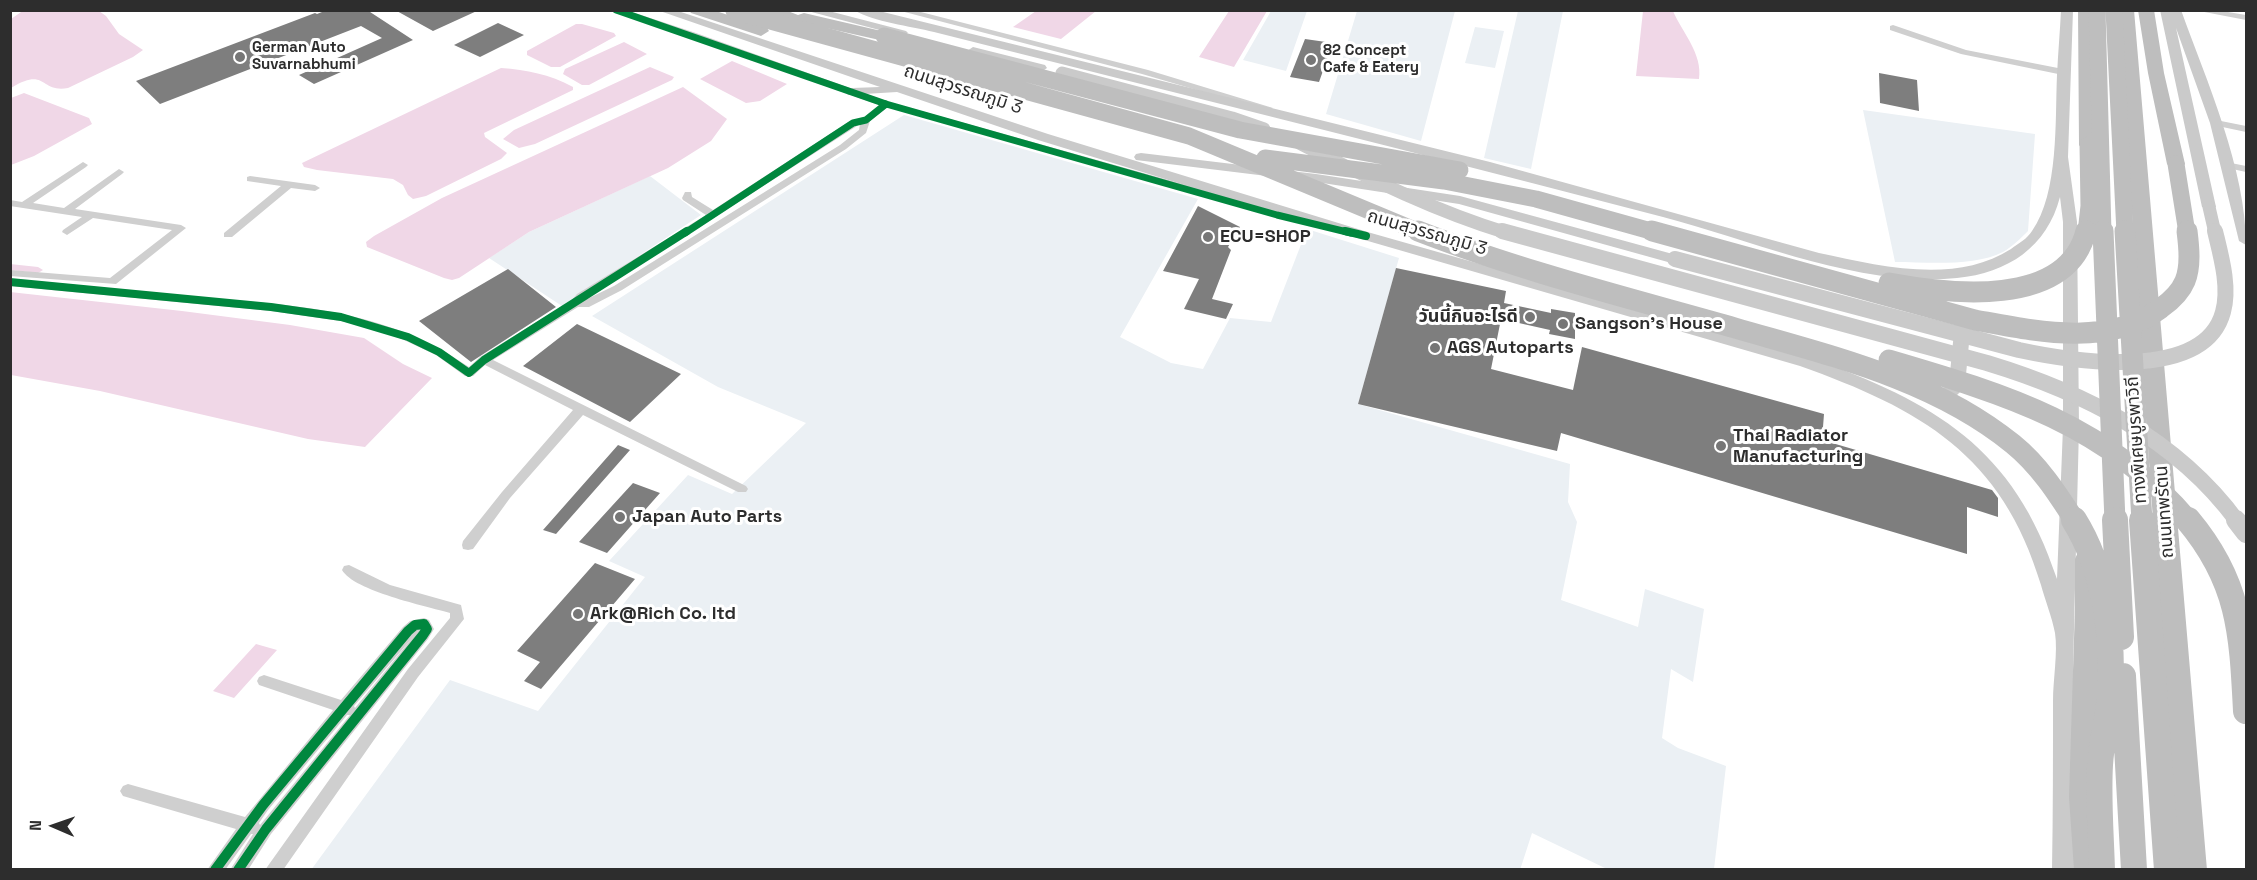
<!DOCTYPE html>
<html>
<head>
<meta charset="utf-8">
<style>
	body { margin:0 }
	#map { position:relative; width:2257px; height:880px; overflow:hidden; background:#fff; font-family:"Space Grotesk",sans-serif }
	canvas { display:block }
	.frame { position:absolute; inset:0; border:12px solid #2d2d2d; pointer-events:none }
	.north { position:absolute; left:24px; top:796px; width:60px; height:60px; -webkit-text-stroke:4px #fff; paint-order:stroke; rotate:272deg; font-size:16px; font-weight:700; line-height:24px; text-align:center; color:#2d2d2d }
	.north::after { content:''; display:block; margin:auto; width:21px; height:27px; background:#2d2d2d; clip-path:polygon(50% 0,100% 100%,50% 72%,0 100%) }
</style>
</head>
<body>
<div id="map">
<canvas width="2257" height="880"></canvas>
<div class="frame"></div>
<div class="north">N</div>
</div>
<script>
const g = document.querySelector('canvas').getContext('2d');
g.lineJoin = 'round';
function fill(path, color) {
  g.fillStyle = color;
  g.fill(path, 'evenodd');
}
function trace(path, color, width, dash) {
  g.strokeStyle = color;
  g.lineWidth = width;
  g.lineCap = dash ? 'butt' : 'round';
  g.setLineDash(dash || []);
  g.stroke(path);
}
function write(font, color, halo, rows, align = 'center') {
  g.font = font + ' "Space Grotesk","Noto Sans Thai",sans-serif';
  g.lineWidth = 6;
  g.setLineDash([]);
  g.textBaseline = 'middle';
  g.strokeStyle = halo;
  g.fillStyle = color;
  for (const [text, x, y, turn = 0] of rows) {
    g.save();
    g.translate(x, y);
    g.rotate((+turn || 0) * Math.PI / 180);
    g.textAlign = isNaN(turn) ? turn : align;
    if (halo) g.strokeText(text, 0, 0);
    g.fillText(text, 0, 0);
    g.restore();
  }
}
const green = new Path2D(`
	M1271 11H1307L1286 71 1243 60Z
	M1357 11H1455L1421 141 1326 114Z
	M1518 11H1563L1531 169 1484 158Z
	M1475 27 1504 31 1495 68 1465 63Z
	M1863 110 2035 134 2028 231C2021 238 2012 247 2003 252 1974 267 1926 262 1895 262Z
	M904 115 1198 199 1120 337 1171 363 1203 369 1230 318 1271 322 1307 229 1399 258 1358 404 1570 464 1568 502 1577 522 1561 600 1638 627 1645 589 1704 609 1693 682 1671 669 1662 738 1678 748 1726 766 1714 869H1607L1532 833 1520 870H311L450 680 538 711 645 577 609 561 688 475 732 494 806 423 718 387 592 316Z
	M650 176 701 215 562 306 489 258 529 232Z`);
const water = new Path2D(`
	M24 10 99 11 106 16 119 34 143 50 133 57 68 88C39 93 47 66 11 88V19Z
	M1036 11V10L1096 11 1061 39 1013 27Z
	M1229 11H1267L1234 67 1199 57Z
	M1643 11H1673C1682 32 1703 54 1699 79L1636 76Z
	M576 24H582L614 33 616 36 560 67H551L527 55V51Z
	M624 42 647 54 589 85H582L563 74 565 69Z
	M732 61 787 84 760 101 746 103 700 79Z
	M650 67 674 77 672 80 535 144 519 148 503 139 514 130Z
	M501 68C527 70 549 74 573 87V90L484 133 485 137 507 153 501 159 426 196 413 199 408 195 403 185 393 179 317 170 304 167 302 163Z
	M683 87 727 119 711 141 668 168 529 232 459 278 452 280 444 278 367 247 366 242 374 236 442 198Z
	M24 93 89 118 92 124 34 156 11 165V98Z
	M10 292 182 311 290 325 364 338 403 364 432 378 365 447 308 439 100 391 11 375Z
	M256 644 277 650 234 698 213 691Z`);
const canal = new Path2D(`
	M10 264 38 267 43 270 38 273 10 270Z`);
const building = new Path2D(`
	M327 10H367L413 40 314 84 299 75 382 38 361 26 160 104 136 81 315 13 317 14Z
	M395 10H479L433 31Z
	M498 23 524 35 480 57 454 45Z
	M1305 39 1333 43 1319 82 1290 77Z
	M1879 73 1917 80 1919 111 1880 103Z
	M1198 206 1240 227 1228 247 1231 250 1212 299 1233 304 1226 319 1184 309 1199 279 1163 271Z
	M1396 268 1506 291 1504 303 1551 313V309L1575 313V339L1549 334 1550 330 1501 319 1491 369 1573 390 1582 347 1824 414 1822 440 1992 490 1998 498V517L1967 507V554L1561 433 1557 451 1358 404Z
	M508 269 556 307 471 362 419 321Z
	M577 324 681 374 630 422 523 366Z
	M618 445 630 450 556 534 543 530Z
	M633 483 660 493 607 553 579 542Z
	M595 563 635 579 541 689 524 681 540 662 517 651Z`);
const street = new Path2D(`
	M612 10H626L696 33 889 102 1319 222 1320 224 1319 226H1311L888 107 870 121 866 133 846 149 622 290 589 307H578L493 360 746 486 748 489 746 492H738L583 415 510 498 473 549 468 550 463 549 462 545 463 541 502 492 573 410 485 365 473 376H465L436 355 404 340 373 328 341 321 271 311 10 286V279C73 284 135 291 198 297 297 306 383 308 469 367L480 357 572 300 577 294 706 215 683 200 682 198 685 192H691L692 197 713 210 850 121 863 118 879 105ZM860 124 859 130 840 145 614 286 585 300Z
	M897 10H913L1148 70 1273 108 1268 111 1265 110 1142 74Z
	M2194 10H2216L2246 15V20Z
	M1893 25 1966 50 2063 69 2067 72 2063 75 1961 54 1890 30V26Z
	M2216 120 2246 126V132L2213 125 2211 123Z
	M83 162 88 165 86 167 33 203 64 208 119 169 124 172 122 174 75 209 181 225 186 228 116 284 10 276V270L110 278 172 230 93 218 67 235 62 232 63 230 82 217 10 206V200L22 202Z
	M2226 162 2246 166V172L2223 167 2221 165Z
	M250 176 315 185 320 188 315 191 291 188 232 237H224V233L281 186 247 181V177Z
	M349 565 390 585 461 605 464 619 418 677 283 870H265L408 669 450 618V613C426 606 354 591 342 570L344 566Z
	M424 618 429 620 434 629 428 639 271 834 248 870H230L253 834H251L225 870H207L236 829 123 796 120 791 123 786 128 784 245 817 333 710 259 685 257 681 259 677 264 675 341 700 403 627 410 621ZM419 630 418 631 355 708 354 706ZM347 715H350L260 825 259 823 268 810Z`);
const secondary = new Path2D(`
	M657 10H675L1048 134 1371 233 1811 358C1934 402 2014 447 2057 579L2063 427V222L2060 197C2047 247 2008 273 1957 278 1857 287 1758 242 1663 217 1487 171 1310 126 1133 82 1067 65 1000 49 934 32 910 26 874 22 854 10H875L1490 162 1819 253C1880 266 1955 285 2011 249 2019 243 2027 239 2032 231 2059 193 2055 120 2057 75 2058 53 2060 32 2061 10H2073L2068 157 2077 222 2079 427 2073 669 2074 870H2052C2053 813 2053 757 2053 701 2053 680 2058 652 2055 633 2052 617 2045 600 2041 585 2002 454 1920 409 1800 366L1361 239 1038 140 897 92 848 95 846 92 852 88 880 87Z
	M804 10H825L906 31 908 33 902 36Z
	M2160 10H2181C2207 82 2246 169 2246 245L2239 241 2210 123 2176 28 2216 207 2209 211 2202 207Z
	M973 47 1045 65 1047 68 1041 72 969 54 967 51Z
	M1141 153 1316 174 1460 196 1680 256 1682 259 1675 264 1459 204 1316 182 1136 160 1134 157 1136 154Z
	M1963 317 1971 322 1965 385 1963 389 1956 396 1950 398 1930 401 1924 399 1922 395 1924 391 1945 387 1949 383 1955 322Z`);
const highway = new Path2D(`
	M689 10H713L767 28 769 31 761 36 755 34 691 13Z
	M761 10H785L798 15 804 13 890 33 892 36 884 41 826 28 818 32 763 13Z
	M2078 10H2094L2097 145 2094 149H2082L2079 145Z
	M2118 10H2134L2207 870H2177Z
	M2138 10H2154L2164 73 2185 164 2182 168H2170L2167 164 2148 73Z
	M2087 549 2096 552 2099 559 2101 607 2097 797 2104 870H2074L2069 797 2075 607V559L2078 552Z`);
const secondaryBridgeFar2 = new Path2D(`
	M1062 73 1232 118 1264 129
	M1299 143C1369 178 1432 210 1507 233
	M2209 207 2215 233`);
const secondaryBridgeFar1 = new Path2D(`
	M1502 231 1987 363C2083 392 2176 438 2237 521
	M1675 259 2019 350C2070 361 2204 383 2223 312 2230 287 2221 256 2215 231`);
const secondaryBridge = new Path2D(`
	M2236 520 2246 533`);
const highwayBridgeFar2 = new Path2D(`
	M2097 10 2103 233
	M2114 10 2125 233
	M734 11 1189 136 1422 233
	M884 36 1240 130 1460 170
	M1265 158 1444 181 1536 199 1658 233
	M2176 164 2187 233
	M2086 233 2089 206 2088 145`);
const highwayBridgeFar1 = new Path2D(`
	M1418 231C1521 271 1629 298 1735 328 1831 356 1933 379 2013 444 2039 465 2057 493 2075 521
	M1652 231 1975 320C2035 331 2108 348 2161 308 2171 301 2180 293 2185 281 2191 266 2189 247 2187 231
	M2103 231 2115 521
	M2125 231 2142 521
	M1889 283C1948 294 2067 309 2086 231
	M1889 360C2005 394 2108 425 2189 521`);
const highwayBridge = new Path2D(`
	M2074 520C2105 569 2114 639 2110 697 2108 720 2101 742 2100 765 2098 800 2101 835 2102 870
	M2115 520 2121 637
	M2142 520 2167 870
	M2188 520C2240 582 2242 633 2246 711
	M2123 676 2134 870`);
const cyclewayFar2 = new Path2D(`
	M616 10 886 104 1277 215 1351 233
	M685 233 853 123 866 120 886 104`);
const cyclewayFar1 = new Path2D(`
	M1345 231 1366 236
	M10 282 271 307 341 317 408 337 439 352 469 373 484 360 687 231`);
const cycleway = new Path2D(`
	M215 870 263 805 408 631 415 625 424 624 427 629 423 635 266 829 238 870`);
const markers = [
	[240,57,6,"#767676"],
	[1311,60,6,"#767676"],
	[1208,237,6,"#767676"],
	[1530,317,6,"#767676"],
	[1563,324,6,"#767676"],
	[1435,348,6,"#767676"],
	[1721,446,6,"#767676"],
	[620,517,6,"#767676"],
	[578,614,6,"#767676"]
];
const farPoinames = [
	["German Auto",252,48],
	["Suvarnabhumi",252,65],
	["82 Concept",1323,51],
	["Cafe & Eatery",1323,68]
];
const streetNames = [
	["ถนนสุวรรณภูมิ 3",963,90,18],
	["ถนนสุวรรณภูมิ 3",1427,233,16],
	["ทางพิเศษบูรพาวิถี",2137,440,-94],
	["ถนนเทพรัตน",2165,512,-94]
];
const poiNames = [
	["ECU=SHOP",1220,237],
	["วันนี้กินอะไรดี",1518,317,"right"],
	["Sangson's House",1575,324],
	["AGS Autoparts",1447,348],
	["Thai Radiator",1733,436],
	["Manufacturing",1733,457],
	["Japan Auto Parts",632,517],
	["Ark@Rich Co. ltd",590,614]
];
fill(green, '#ebf0f4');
fill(water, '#f0d7e7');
fill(canal, '#f0d7e7');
fill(building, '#7e7e7e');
fill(street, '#cfcfcf');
fill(secondary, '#cacaca');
fill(highway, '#bebebe');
trace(secondaryBridgeFar2, '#cacaca', 13);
trace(secondaryBridgeFar1, '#cacaca', 16);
trace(secondaryBridge, '#cacaca', 20);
trace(highwayBridgeFar2, '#bebebe', 17);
trace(highwayBridgeFar1, '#bebebe', 21);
trace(highwayBridge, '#bebebe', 26);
trace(cyclewayFar2, '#00873e', 7);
trace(cyclewayFar1, '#00873e', 8);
trace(cycleway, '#00873e', 10);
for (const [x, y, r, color] of markers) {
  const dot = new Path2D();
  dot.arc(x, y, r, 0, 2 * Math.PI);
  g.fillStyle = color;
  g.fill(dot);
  trace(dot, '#fff', 2);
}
write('bold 15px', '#2d2d2d', '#fff', farPoinames, 'left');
write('18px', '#2d2d2d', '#fff', streetNames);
write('bold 18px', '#2d2d2d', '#fff', poiNames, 'left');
</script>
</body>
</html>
